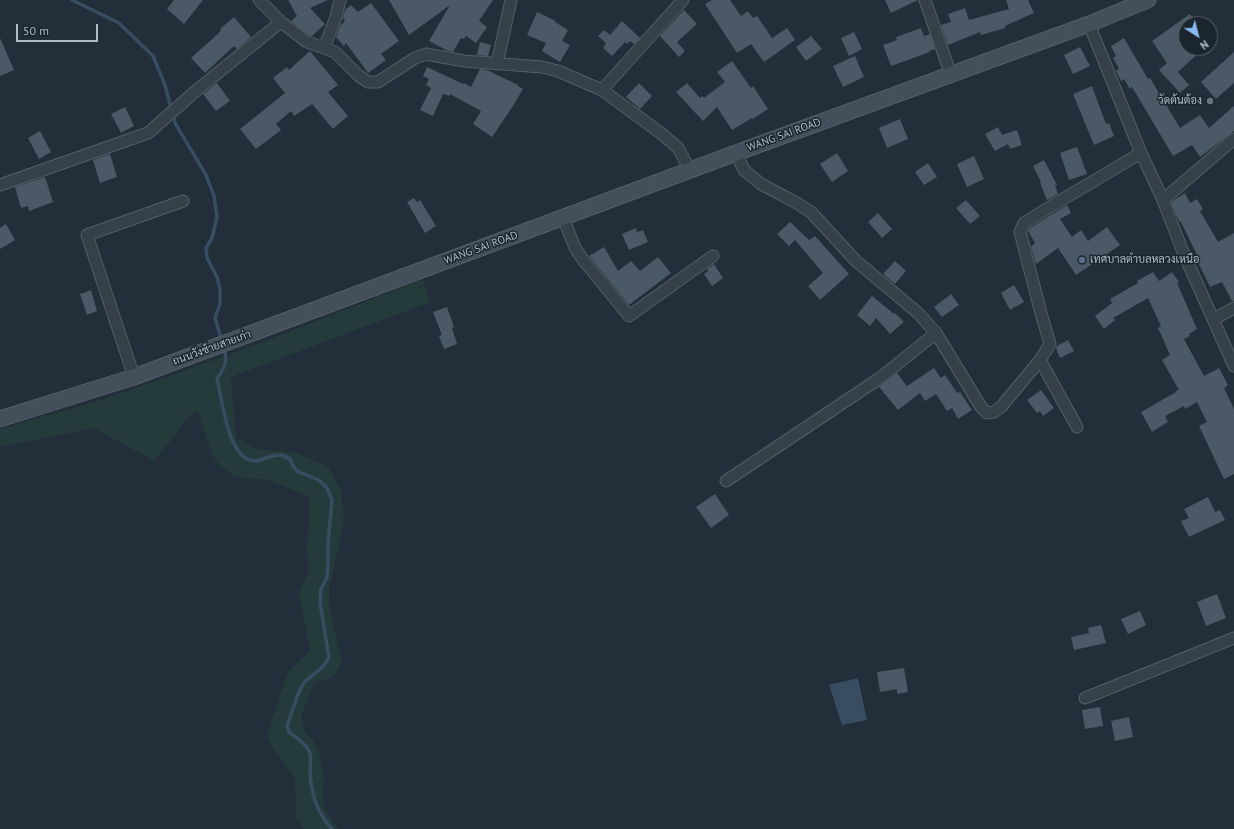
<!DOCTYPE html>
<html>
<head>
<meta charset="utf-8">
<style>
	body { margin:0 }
	#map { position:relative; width:1234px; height:829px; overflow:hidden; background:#222e39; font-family:"PT Sans",sans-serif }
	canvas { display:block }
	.north { position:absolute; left:1178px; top:16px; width:40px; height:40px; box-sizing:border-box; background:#1b252e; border:1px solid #57616a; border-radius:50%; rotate:144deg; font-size:11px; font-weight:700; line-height:16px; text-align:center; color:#b1bbc5 }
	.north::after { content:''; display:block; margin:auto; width:14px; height:18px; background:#88bbf3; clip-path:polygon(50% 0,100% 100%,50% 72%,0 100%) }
	.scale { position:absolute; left:16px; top:24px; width:82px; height:18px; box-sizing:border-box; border:2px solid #b1bbc5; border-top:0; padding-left:5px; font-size:12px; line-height:14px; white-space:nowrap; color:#b1bbc5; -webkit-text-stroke:3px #1b252e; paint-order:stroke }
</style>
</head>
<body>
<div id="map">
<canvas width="1234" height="829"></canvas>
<div class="north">N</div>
<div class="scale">50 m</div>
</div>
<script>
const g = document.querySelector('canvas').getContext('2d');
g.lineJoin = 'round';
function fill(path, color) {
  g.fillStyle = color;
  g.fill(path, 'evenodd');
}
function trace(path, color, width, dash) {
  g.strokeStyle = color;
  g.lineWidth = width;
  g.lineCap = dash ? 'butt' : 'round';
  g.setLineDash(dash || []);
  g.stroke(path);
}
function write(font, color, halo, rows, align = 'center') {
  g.font = font + ' "PT Sans",Sarabun,sans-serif';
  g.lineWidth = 3;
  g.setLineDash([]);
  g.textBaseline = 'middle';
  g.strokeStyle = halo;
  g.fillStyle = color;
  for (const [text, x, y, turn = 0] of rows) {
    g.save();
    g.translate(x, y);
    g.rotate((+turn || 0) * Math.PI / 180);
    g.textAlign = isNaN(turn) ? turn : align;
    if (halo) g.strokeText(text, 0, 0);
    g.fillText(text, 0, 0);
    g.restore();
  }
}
const green = new Path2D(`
	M423 279 430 302 231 377 236 438 257 449 297 453 328 467 341 489 344 521 329 589 330 610 342 662 333 677 314 683 302 714 303 725 306 733 313 740 319 753 324 777 322 795 326 812 339 829H305L296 818 295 778 273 748 267 734 288 672 310 650 299 594 309 571 307 549 310 507 308 496 268 480 235 477 220 466 212 454 198 412 191 414 155 461 93 428 0 447V429L108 398 266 341Z`);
const water = new Path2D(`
	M858 678 867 720 842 725 829 685Z`);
const stream = new Path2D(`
	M72 0 119 23 153 56 165 85 175 123 206 175 214 196 217 217 212 238 206 248 207 258 217 277 220 289V304L215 318 222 341
	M224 347C228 362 225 367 217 379 222 398 228 461 255 461 264 460 273 454 282 455 285 456 288 458 290 459L293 466 297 471 319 480 327 488 332 500 328 543V566L327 577 321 589 320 603 329 657C324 670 311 674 303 684 298 691 291 716 287 725L289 732C296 738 305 742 309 751 312 756 310 766 310 772 311 794 317 813 332 829`);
const building = new Path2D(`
	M174 0H203L184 24 167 9Z
	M288 0H328L310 8 325 24 312 36H310L291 21 297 16Z
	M389 0H493L479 21 487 27 476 43 466 36 464 39 461 38 453 52 446 50 429 41 450 5 409 35Z
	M712 0H730L741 16 748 11 753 18 757 16 772 38 787 28 795 40 764 62 751 44 737 53 705 4Z
	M885 0H918L891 13Z
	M1006 0H1028L1034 13 1005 26V28L981 35 980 32 948 45 941 25 951 22 948 14 965 8 969 20 1009 9Z
	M371 3 399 41 381 54 386 60 368 73 346 43 344 46 336 37 340 26 345 21 343 18 345 10 351 5 358 12Z
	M684 10 697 24 677 42 685 51 679 57 660 36Z
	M537 12 556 21 555 22 568 30 562 41 570 45 560 62 542 51 546 43 527 35Z
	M1190 14 1197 24H1186V48H1204L1178 72 1189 85 1180 93 1159 70 1167 63 1152 41Z
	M234 17 251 37 237 49 234 46 205 73 191 58 221 31 220 29Z
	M622 21 640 38 634 44 630 41 627 44 625 42 612 56 603 48 606 43 598 36 604 30 610 35Z
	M921 28 924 36 930 34 935 49 929 51 930 52 891 66 883 45 897 40 896 37Z
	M854 32 862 49 849 56 841 38Z
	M811 36 822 49 806 61 796 47Z
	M0 38 14 70 0 76Z
	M1124 38 1148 79 1150 78 1180 128 1200 115 1209 128 1234 106V131L1200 157 1192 145 1173 156 1132 87 1130 89 1124 79 1121 81 1116 71 1119 68 1113 58 1116 56 1111 46Z
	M480 42 491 45 488 56 477 55Z
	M1080 47 1090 66 1073 74 1064 55Z
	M310 51 338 85 328 92 348 116 333 129 312 104 294 116 291 111 276 124 281 130 256 149 240 129 285 93 273 78 287 67 289 70Z
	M1234 52V83L1216 99 1201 82Z
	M855 56 864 77 843 87 833 66Z
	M732 61 751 88 753 86 768 109 753 119 752 118 732 130 717 107 703 121 676 92 687 83 700 98 702 96 704 98 725 82 717 72Z
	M427 67 463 84 464 83 471 87 480 69 487 70 518 85V86L523 89 513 106 492 137 473 124 481 111 450 94 449 96 443 94 433 116 420 110 431 88 426 85 429 79 423 76Z
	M217 83 230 101 216 111 203 94Z
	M639 83 652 96 640 109 626 97Z
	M1092 86 1106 124 1109 123 1114 136 1094 145 1073 94Z
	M125 107 134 126 121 133 111 114Z
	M900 119 908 139 887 148 879 128Z
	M998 127 1002 135 1017 130 1022 145 1010 149 1008 144 995 151 985 134Z
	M40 131 51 152 39 159 28 138Z
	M1077 147 1087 174 1069 180 1060 153Z
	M837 153 848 171 832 182 820 164Z
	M110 154 117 177 100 183 93 160Z
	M974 156 984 179 967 187 957 164Z
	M1044 160 1057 185H1055L1058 194 1047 200 1040 183 1041 182 1033 166Z
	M928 163 937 177 924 185 915 172Z
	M45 177 53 202 29 211 28 206 21 208 15 187Z
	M1185 193 1190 203 1197 199 1203 209 1200 211 1218 242 1234 233V301H1232L1222 282 1210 287 1195 256 1197 255 1181 222H1180L1176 215 1171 202Z
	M414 198 417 202 420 200 436 226 425 233 407 202Z
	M966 200 980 216 970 224 956 208Z
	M1067 205 1071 213 1060 219 1072 237 1081 230 1088 241 1107 227 1120 245 1076 275 1058 248 1036 264 1031 247 1035 243 1028 231 1030 228Z
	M878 213 892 229 882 238 868 222Z
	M790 222 809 240 815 236 849 274 820 300 808 286 823 273 795 240 789 246 777 234Z
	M6 224 15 240 0 249V228Z
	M636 228 637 232 643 230 648 242 629 250 622 234Z
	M604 247 618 271 631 261 640 271 658 257 671 273 629 305 589 256Z
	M895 261 906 271 895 284 883 274Z
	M714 264 723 278 712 286 704 274 708 271 707 269Z
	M1153 272 1159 281 1172 272 1179 282 1177 283 1197 329 1189 334 1190 336 1184 339 1204 376 1219 368 1228 385 1224 388 1234 409V474L1224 479 1199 426 1207 422 1197 402 1185 409 1184 406 1165 416 1168 422 1152 432 1141 412 1176 392 1175 391 1179 390 1162 360 1170 355 1158 328 1161 326 1148 298 1113 318 1115 320 1104 329 1095 316 1112 303 1110 299 1138 283 1137 281Z
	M1014 285 1024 302 1010 310 1001 293Z
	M91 290 97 311 87 315 80 294Z
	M951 294 959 305 942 317 934 307Z
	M872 296 894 314 895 313 904 322 890 334 876 318 870 326 857 315Z
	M447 307 454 327 452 328 457 344 444 349 439 336 442 335 433 312Z
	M1068 340 1074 351 1060 358 1056 348 1057 346Z
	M934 368 941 378 945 375 957 393 960 392 972 410 958 419 952 408 947 411 936 394 925 401 920 393 898 410 879 387 897 373 907 386Z
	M1041 390 1054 408 1043 416 1040 411 1037 413 1027 400Z
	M715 494 729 515 711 528 696 507Z
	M1208 497 1215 512 1220 510 1225 520 1189 537 1181 521 1189 518 1184 509Z
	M1217 594 1226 618 1206 626 1197 602Z
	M1140 611 1146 625 1128 634 1121 619Z
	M1101 625 1106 643 1074 650 1071 637 1089 633 1088 628Z
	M904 668 908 692 897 694V689L880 692 877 672Z
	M1100 707 1103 726 1085 729 1082 710Z
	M1129 717 1133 737 1115 741 1111 721Z`);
const minor = new Path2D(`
	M259 0 281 22 307 42 335 52 359 76 368 82H378L415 58 426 54 464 61 542 67 558 71 602 90 662 134 678 148 690 170
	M925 0 951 75
	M1089 24 1141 153 1163 200 1183 252 1234 366
	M324 48 336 17 340 0
	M497 64 511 0
	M602 90 683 0
	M736 153 744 170 761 184 795 202 811 212 856 261 918 313 936 333 981 407 987 413 994 412 1001 407 1040 360 1050 344 1041 313 1020 232 1024 223 1053 205 1141 153
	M0 185 148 133 198 89 281 22
	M1163 200 1234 139
	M563 217 575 248 584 261 629 316 713 256
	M1214 319 1234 308
	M1040 360 1077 427
	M134 377 87 235 183 201
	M726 481 880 378 936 333
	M1085 698 1234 638`);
const secondary = new Path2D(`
	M0 419 134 377 736 153 1089 24 1148 0`);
const markers = [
	[1210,101,4,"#6b7280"],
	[1082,260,4,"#5c6f8a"]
];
const poiNames = [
	["วัดต้นต้อง",1202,101],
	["เทศบาลตำบลหลวงเหนือ",1090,260,"left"]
];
const streetNames = [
	["WANG SAI ROAD",784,135,-20],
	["WANG SAI ROAD",481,248,-20],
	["ถนนวังซ้ายสายเก่า",212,348,-20]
];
fill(green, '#253b3b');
fill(water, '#384d62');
trace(stream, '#384d62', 3.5);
fill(building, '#4b5865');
trace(minor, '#545e67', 13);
trace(secondary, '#545e67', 17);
trace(minor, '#364049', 11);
trace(secondary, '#444f5c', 15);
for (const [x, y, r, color] of markers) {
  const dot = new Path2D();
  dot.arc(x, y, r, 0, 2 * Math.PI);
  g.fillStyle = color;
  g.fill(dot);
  trace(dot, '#1b252e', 1.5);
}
write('11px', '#b1bbc5', '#1b252e', poiNames, 'right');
write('11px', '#b1bbc5', '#1b252e', streetNames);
</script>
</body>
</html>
